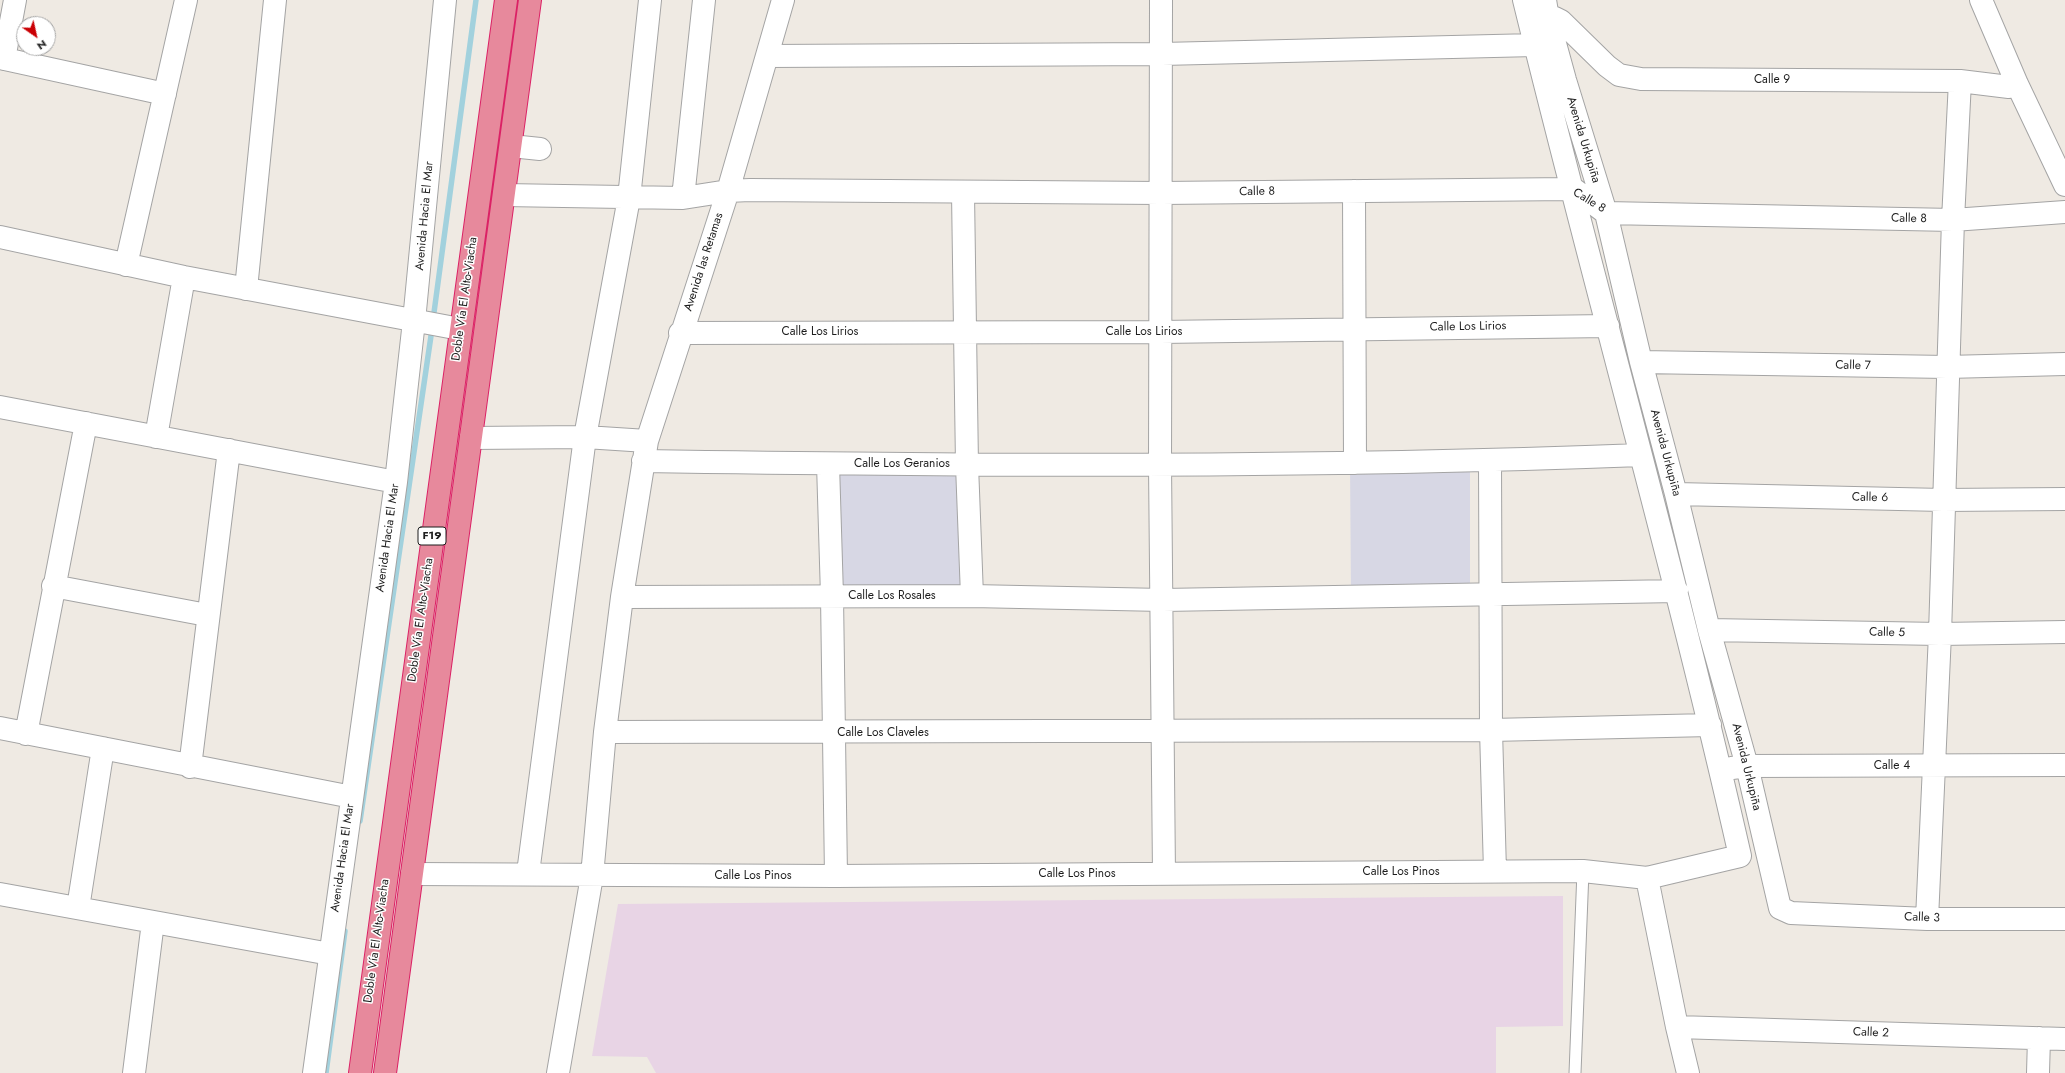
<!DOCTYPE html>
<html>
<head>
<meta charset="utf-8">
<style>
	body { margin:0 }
	#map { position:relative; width:2065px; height:1073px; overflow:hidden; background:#efeae3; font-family:Jost,sans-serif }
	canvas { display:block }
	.north { position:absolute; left:16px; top:16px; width:40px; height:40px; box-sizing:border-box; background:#fff; border:1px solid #a5a5a5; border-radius:50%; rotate:146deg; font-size:11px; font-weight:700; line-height:16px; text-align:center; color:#1d1d1d }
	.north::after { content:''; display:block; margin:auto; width:14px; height:18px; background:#ca0004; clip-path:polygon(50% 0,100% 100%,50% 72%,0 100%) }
</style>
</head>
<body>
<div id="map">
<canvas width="2065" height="1073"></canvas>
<div class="north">N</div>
</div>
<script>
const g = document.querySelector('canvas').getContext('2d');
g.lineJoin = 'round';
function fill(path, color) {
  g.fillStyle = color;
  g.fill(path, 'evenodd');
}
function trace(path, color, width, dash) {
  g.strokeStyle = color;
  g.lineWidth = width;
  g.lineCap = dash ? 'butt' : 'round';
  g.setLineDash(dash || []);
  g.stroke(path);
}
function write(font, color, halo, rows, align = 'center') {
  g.font = font + ' Jost,sans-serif';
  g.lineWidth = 3;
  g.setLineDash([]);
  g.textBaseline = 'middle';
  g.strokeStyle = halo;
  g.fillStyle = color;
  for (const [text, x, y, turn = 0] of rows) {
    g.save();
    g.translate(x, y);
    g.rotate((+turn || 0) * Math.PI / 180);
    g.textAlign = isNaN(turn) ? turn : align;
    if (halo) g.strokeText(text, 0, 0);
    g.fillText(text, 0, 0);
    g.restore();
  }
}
const industrial = new Path2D(`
	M1563 896V1026L1496 1027V1073H656L647 1057 592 1056 618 904Z`);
const plaza = new Path2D(`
	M1470 461V595L1351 597 1350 463Z
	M828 464 967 465 972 596H832Z`);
const stream = new Path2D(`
	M433 320 476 0
	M360 821 432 329
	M326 1073 345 931`);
const lane = new Path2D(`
	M1575 1073 1583 871`);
const street = new Path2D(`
	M1161 0 1160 465 1164 874
	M1545 0 1548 18 1565 80 1606 213 1641 362 1676 494 1709 630 1747 766 1780 908 1791 913 1927 919H2065
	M1981 0 2017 84 2065 185
	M1548 18H1555L1561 21 1607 66 1619 75 1641 79 1960 81 2009 87 2017 84
	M767 56 1162 54 1535 45
	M0 58 165 94
	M4 59 15 0
	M511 146 540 149
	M1354 191 1355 463
	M963 193 967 465 972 596
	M504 195 683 198 728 191 750 190 1161 193 1570 189 1575 190 1606 213 1953 220 2065 212
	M683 198 704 0
	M0 237 184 277 460 329
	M126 265 186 0
	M246 289 275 0
	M680 333 1160 332 1608 326
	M1641 362 1947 367 2065 364
	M0 407 396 482
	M156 437 184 277
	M471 438 585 437 647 441
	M643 461C976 466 1309 468 1641 455
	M1490 461 1491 730 1495 871
	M828 464 832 596 836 876
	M1676 494 1943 500 2065 499
	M53 586 207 615
	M622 597 972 596 1163 600 1677 591
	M1709 630 1940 634 2065 632
	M0 728 352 797
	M605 732 1491 730 1710 725
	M26 734 86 423
	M190 767 229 450
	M1732 768 1747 766 2065 765
	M528 873 585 437 629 198 650 0
	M412 874 836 876 1583 871 1647 878 1740 856C1675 569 1594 286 1524 0
	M1647 878 1677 1027 1688 1073
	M0 894 330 954
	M78 908 103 748
	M1927 919 1940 634 1953 220 1960 81
	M1677 1027 2065 1039
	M134 1073 153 922
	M314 1073 396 482 414 321 445 0
	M558 1073 592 876 605 732 622 597 647 441 728 191 783 0
	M2038 1073 2039 1038`);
const highway = new Path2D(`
	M360 1073 506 0
	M385 1073 530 0`);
const shields = [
	[432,536,28]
];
const shieldNames = [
	["F19",432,536]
];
const streetNames = [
	["Calle 9",1772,80],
	["Avenida Urkupiña",1583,140,73],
	["Calle 8",1257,192,-1],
	["Calle 8",1589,201,31],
	["Avenida Hacia El Mar",425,216,-85],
	["Calle 8",1909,219,1],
	["Avenida las Retamas",704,262,-72],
	["Doble Vía El Alto-Viacha",465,299,-82],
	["Calle Los Lirios",1468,327,-1],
	["Calle Los Lirios",820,332],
	["Calle Los Lirios",1144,332],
	["Calle 7",1853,366,1],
	["Avenida Urkupiña",1665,453,75],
	["Calle Los Geranios",902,464],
	["Calle 6",1870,498,1],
	["Avenida Hacia El Mar",388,538,-82],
	["Calle Los Rosales",892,596],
	["Doble Vía El Alto-Viacha",421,620,-82],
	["Calle 5",1887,633,1],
	["Calle Los Claveles",883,733],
	["Calle 4",1892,766],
	["Avenida Urkupiña",1746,767,76],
	["Avenida Hacia El Mar",343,858,-82],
	["Calle Los Pinos",1401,872],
	["Calle Los Pinos",1077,874],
	["Calle Los Pinos",753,876],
	["Calle 3",1922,918,2],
	["Doble Vía El Alto-Viacha",377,941,-82],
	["Calle 2",1871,1033,2]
];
fill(industrial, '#e8d4e5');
fill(plaza, '#d7d7e4');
trace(stream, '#a2d1dd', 5.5);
trace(lane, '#a4a4a4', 13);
trace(street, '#a4a4a4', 24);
trace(highway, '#db2165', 24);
trace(lane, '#fff', 11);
trace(street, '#fff', 22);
trace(highway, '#e7899c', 22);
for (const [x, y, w] of shields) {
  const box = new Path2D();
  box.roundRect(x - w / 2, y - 9, w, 18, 3);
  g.fillStyle = '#fff';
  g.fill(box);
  trace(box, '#1d1d1d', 1);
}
write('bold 11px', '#1d1d1d', null, shieldNames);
write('12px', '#1d1d1d', '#fff', streetNames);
</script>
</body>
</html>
